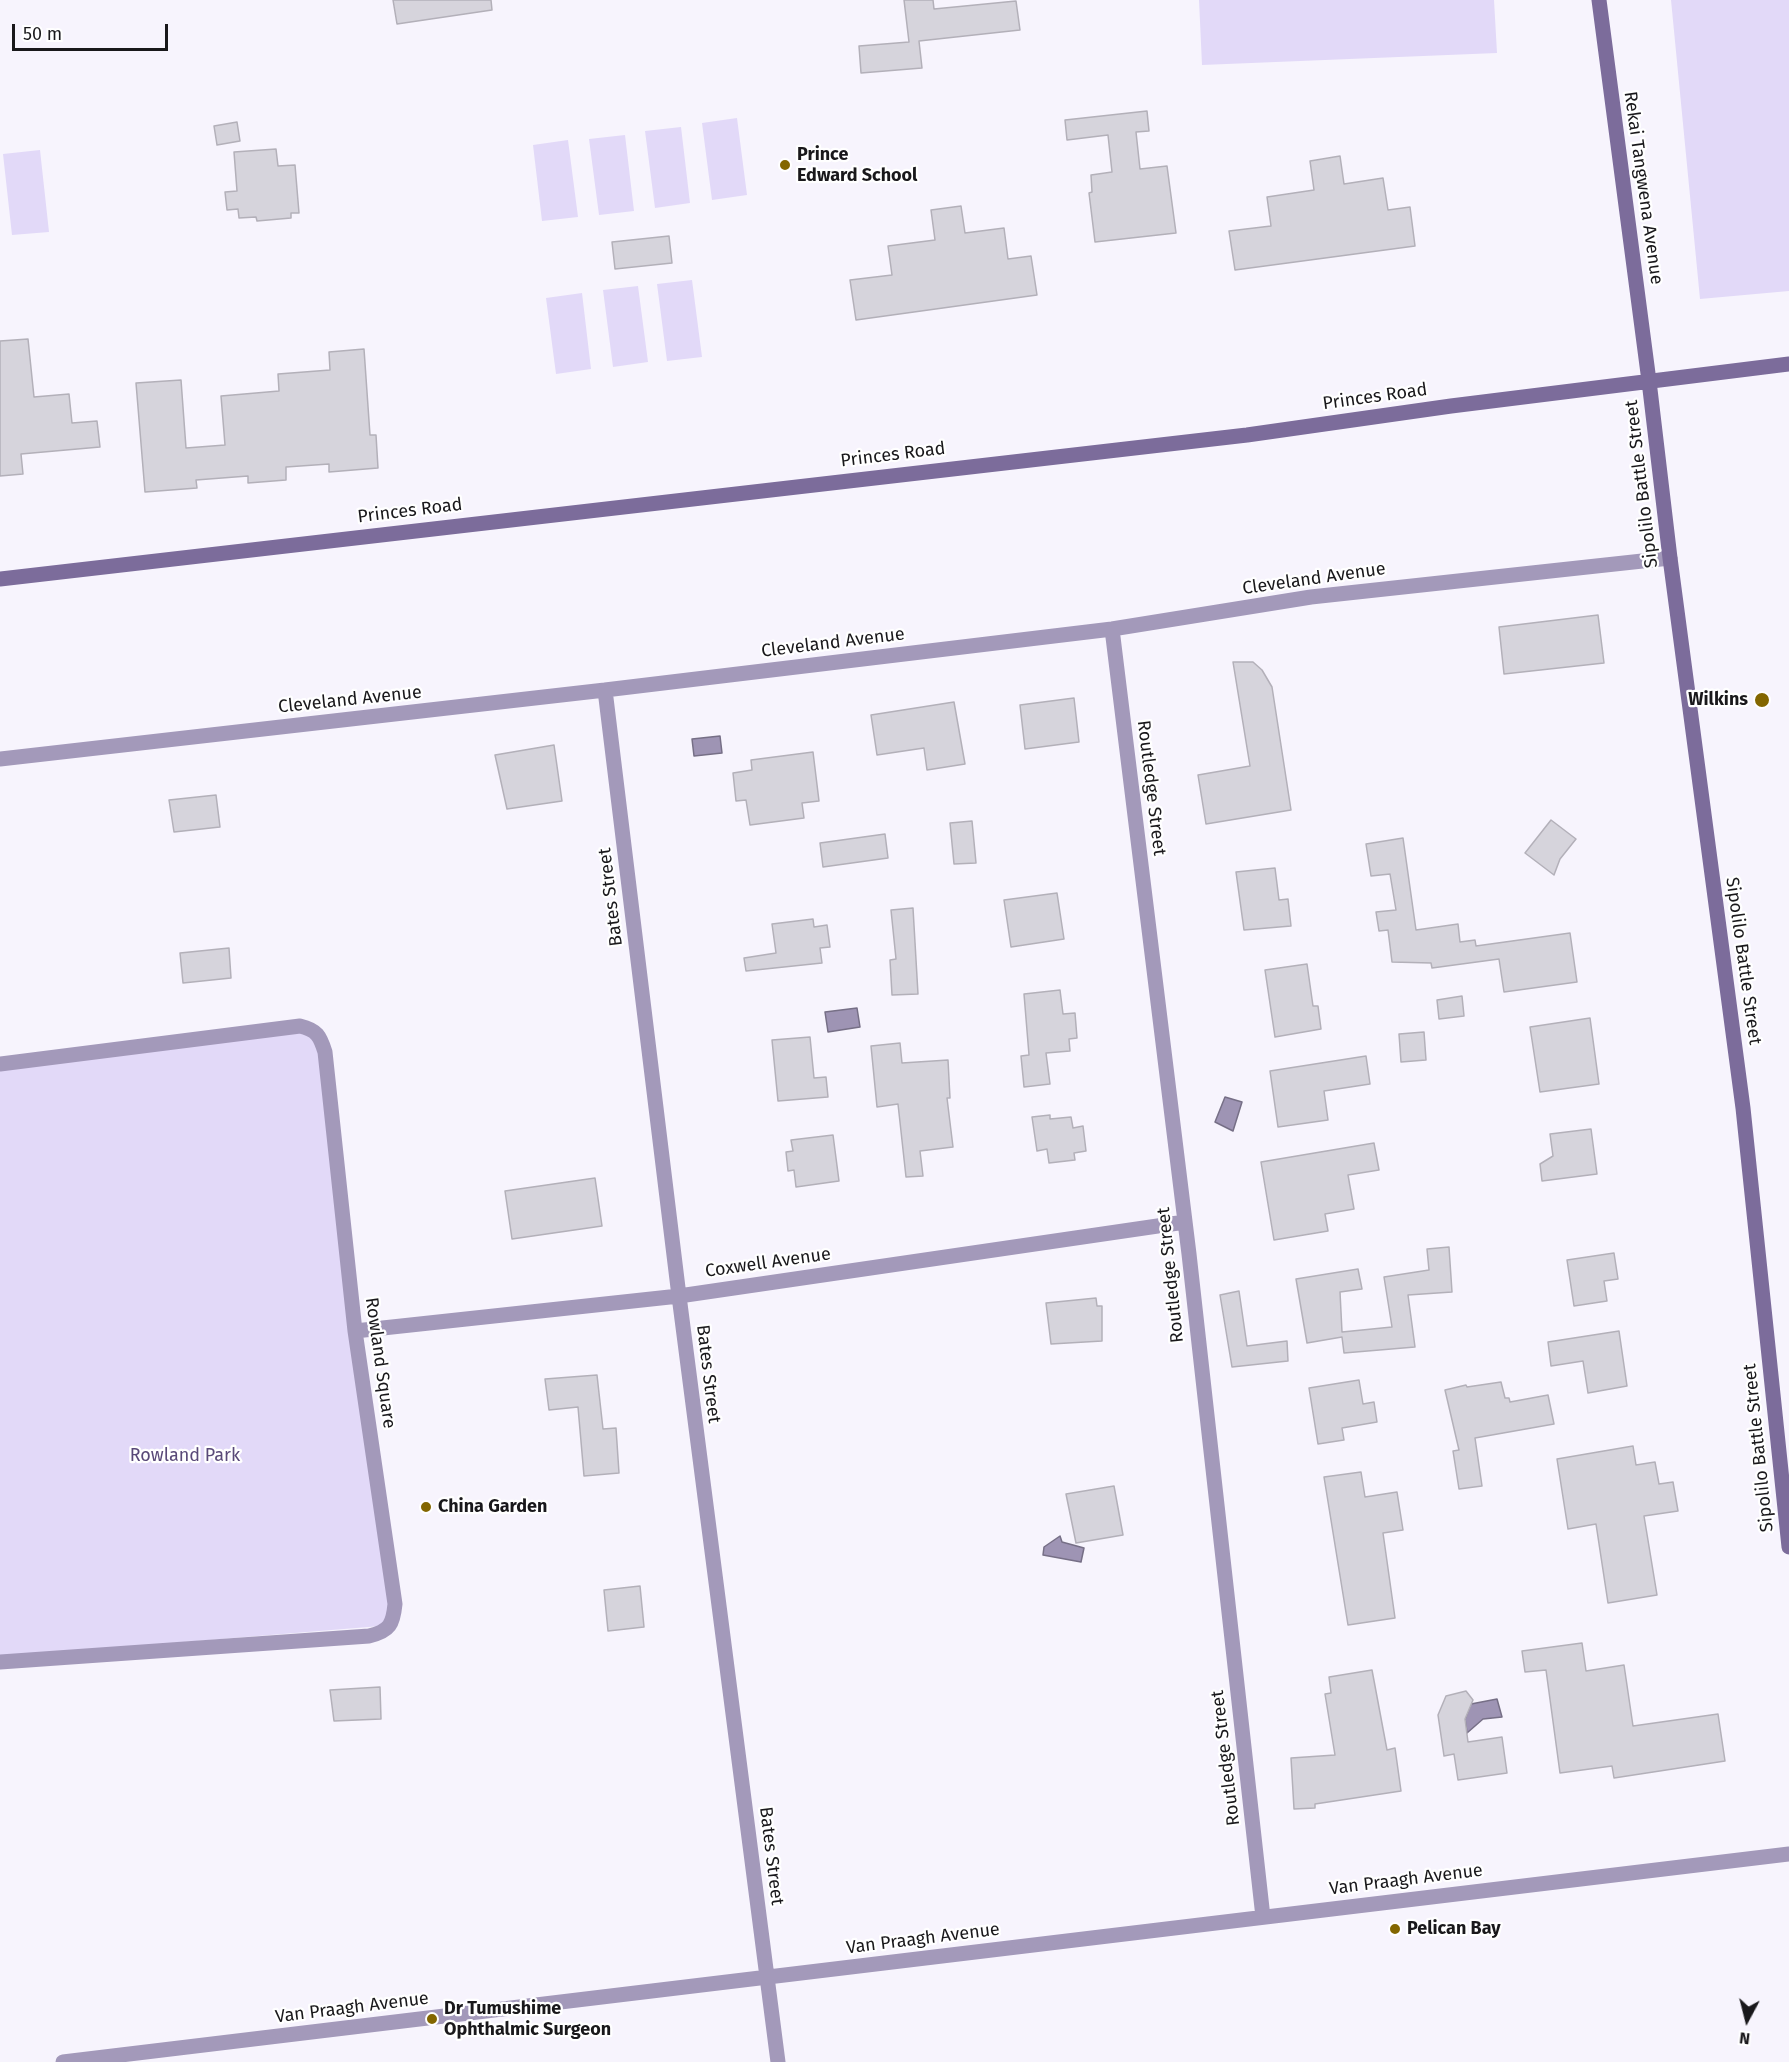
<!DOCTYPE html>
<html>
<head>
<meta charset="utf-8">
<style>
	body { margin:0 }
	#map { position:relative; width:1789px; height:2062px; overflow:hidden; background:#f7f4fd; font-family:"Fira Sans",sans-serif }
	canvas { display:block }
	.north { position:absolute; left:1717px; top:1990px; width:60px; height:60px; -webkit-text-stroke:4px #fff; paint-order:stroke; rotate:187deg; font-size:16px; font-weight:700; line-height:24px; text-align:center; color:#19181b }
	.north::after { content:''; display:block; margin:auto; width:21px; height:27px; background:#19181b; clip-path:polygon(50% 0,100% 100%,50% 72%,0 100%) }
	.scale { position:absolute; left:12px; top:24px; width:156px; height:27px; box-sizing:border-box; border:3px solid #19181b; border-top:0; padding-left:8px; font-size:18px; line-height:21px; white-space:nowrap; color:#19181b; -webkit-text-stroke:4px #fff; paint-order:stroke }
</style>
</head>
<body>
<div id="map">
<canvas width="1789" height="2062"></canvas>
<div class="north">N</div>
<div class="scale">50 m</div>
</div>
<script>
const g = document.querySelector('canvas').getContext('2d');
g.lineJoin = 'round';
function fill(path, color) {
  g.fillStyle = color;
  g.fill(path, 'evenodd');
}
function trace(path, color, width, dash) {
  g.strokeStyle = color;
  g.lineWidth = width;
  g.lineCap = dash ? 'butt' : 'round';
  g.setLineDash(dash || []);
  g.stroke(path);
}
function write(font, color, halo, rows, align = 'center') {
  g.font = font + ' "Fira Sans",sans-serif';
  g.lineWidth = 4.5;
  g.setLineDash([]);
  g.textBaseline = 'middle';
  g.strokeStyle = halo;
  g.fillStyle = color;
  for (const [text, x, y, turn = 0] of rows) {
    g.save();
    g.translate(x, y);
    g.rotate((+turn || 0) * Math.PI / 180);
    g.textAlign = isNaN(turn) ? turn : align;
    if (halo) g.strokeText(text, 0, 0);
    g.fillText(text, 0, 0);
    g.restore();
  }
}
const green = new Path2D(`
	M1199 0H1494L1497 53 1202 65Z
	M1671 0H1789V291L1700 299Z
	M737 118 747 195 712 200 702 123Z
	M681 127 690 203 655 208 645 131Z
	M625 135 634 211 599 215 589 139Z
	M568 140 578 217 542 221 533 145Z
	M40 150 49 232 12 235 3 154Z
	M692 280 702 357 667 361 657 284Z
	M638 286 648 362 613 367 603 290Z
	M582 293 591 369 556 374 546 298Z
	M315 1027 393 1625 0 1657V1068Z`);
const water = new Path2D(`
	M720 736 722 753 694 756 692 739Z
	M857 1008 860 1027 828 1032 825 1012Z
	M1225 1097 1242 1102 1233 1131 1215 1122Z
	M1060 1536 1062 1542 1084 1548 1081 1562 1043 1555 1044 1547Z
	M1497 1699 1502 1717 1483 1719 1467 1733 1465 1719 1471 1704Z`);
const building = new Path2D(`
	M393 0H491L492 10 397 24Z
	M904 0H933L934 9 1016 1 1020 30 919 41 922 68 861 73 859 46 909 42Z
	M1147 111 1149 131 1136 132 1140 169 1167 166 1176 233 1095 242 1089 193 1092 192 1091 175 1112 172 1108 135 1067 140 1065 120Z
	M237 122 240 141 217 145 214 126Z
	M276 149 278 166 295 165 299 213H291V218L257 221 256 217 239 218 238 209 227 210 225 192 237 191 234 152Z
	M1340 156 1344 184 1383 178 1388 210 1410 207 1415 246 1235 270 1229 231 1271 226 1267 197 1314 190 1310 161Z
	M961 206 965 233 1004 228 1008 259 1031 256 1037 295 856 320 850 280 892 275 888 246 935 240 931 210Z
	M669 236 672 263 615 269 612 242Z
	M28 339 34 397 69 394 72 423 97 421 100 447 21 454 23 474 0 476V341Z
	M364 349 370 435H376L378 468 329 472V464L286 467V480L248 483V476L196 480 197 488 145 492 136 383 181 380 186 448 225 445 221 396 279 391 278 374 330 370 329 352Z
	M1598 615 1604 663 1504 674 1499 627Z
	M1233 662H1253L1262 670 1272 687 1291 810 1206 824 1198 775 1250 766Z
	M1074 698 1079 742 1025 749 1020 705Z
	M954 702 965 764 927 770 924 748 877 755 871 715Z
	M554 745 562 801 507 809 495 755Z
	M813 752 819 801 802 803 804 818 750 825 746 800 736 801 733 773 752 770 751 760Z
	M216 795 220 827 174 832 169 800Z
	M1551 820 1576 839 1560 859 1554 875 1525 853Z
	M972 821 976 863 954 864 950 823Z
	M885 834 888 858 823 867 820 843Z
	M1403 838 1416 930 1458 924 1460 942 1475 940 1476 946 1570 933 1577 982 1504 992 1499 959 1432 968 1431 963 1392 962 1388 930 1379 931 1376 912 1396 910 1390 874 1371 876 1366 844Z
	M1275 868 1279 900 1288 899 1291 926 1244 930 1236 872Z
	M1057 893 1064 939 1011 947 1004 900Z
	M913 908 918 994 892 995 890 960 896 959 891 910Z
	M813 919 814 927 827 925 830 947 820 948 822 963 746 971 744 958 776 953 772 924Z
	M229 948 231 978 183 983 180 953Z
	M1307 964 1313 1006H1318L1321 1029 1275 1037 1265 970Z
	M1060 990 1063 1014 1075 1013 1077 1038 1069 1039 1070 1051 1046 1053 1050 1084 1024 1087 1021 1056 1029 1055 1024 994Z
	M1462 996 1464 1016 1439 1019 1437 1000Z
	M1590 1018 1599 1084 1540 1092 1530 1027Z
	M1424 1032 1426 1060 1401 1062 1399 1034Z
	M810 1037 814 1078 826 1077 828 1097 778 1101 772 1040Z
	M900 1043 902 1063 948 1060 950 1098H947L953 1147 920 1151 923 1176 906 1177 898 1104 877 1107 871 1046Z
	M1366 1056 1370 1084 1324 1091 1328 1120 1278 1127 1270 1071Z
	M1050 1115V1119L1071 1117 1073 1128 1083 1126 1086 1151 1074 1153 1075 1160 1049 1163 1047 1149 1037 1151 1032 1117Z
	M1591 1129 1597 1174 1542 1181 1540 1164 1553 1156 1550 1134Z
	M833 1135 839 1181 796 1187 794 1170 788 1171 786 1152 793 1151 791 1140Z
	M1374 1143 1379 1170 1348 1175 1354 1209 1325 1214 1328 1231 1274 1240 1261 1162Z
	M595 1178 602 1226 512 1239 505 1191Z
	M1449 1247 1452 1292 1408 1295 1415 1347 1344 1353 1342 1337 1307 1343 1296 1279 1358 1269 1362 1289 1340 1292 1342 1332 1392 1327 1384 1277 1429 1270 1427 1249Z
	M1614 1253 1618 1279 1604 1281 1607 1301 1574 1306 1567 1260Z
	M1239 1291 1247 1346 1287 1341 1288 1361 1232 1367 1220 1295Z
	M1096 1298 1097 1306H1102V1341L1051 1344 1046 1303Z
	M1619 1331 1627 1386 1588 1393 1583 1361 1551 1366 1548 1342Z
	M597 1375 603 1429 616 1428 619 1473 584 1476 578 1407 549 1410 545 1379Z
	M1359 1380 1363 1404 1374 1402 1377 1422 1342 1428 1344 1440 1318 1444 1309 1388Z
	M1501 1382 1505 1398H1509L1510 1402 1548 1395 1554 1424 1475 1438 1482 1486 1459 1489 1453 1451 1459 1450 1445 1390 1466 1385 1467 1387Z
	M1633 1446 1636 1465 1655 1462 1659 1484 1673 1482 1678 1511 1644 1516 1657 1595 1608 1603 1596 1524 1568 1529 1557 1459Z
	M1361 1472 1365 1497 1397 1492 1403 1530 1383 1533 1395 1618 1348 1625 1324 1477Z
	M1114 1486 1123 1535 1076 1543 1066 1494Z
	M640 1586 644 1627 608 1631 604 1590Z
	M1582 1643 1586 1671 1624 1665 1633 1726 1718 1714 1725 1761 1614 1778 1612 1766 1560 1773 1546 1670 1525 1672 1522 1651Z
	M1372 1670 1387 1750 1395 1748 1401 1791 1315 1804V1808L1294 1809 1291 1758 1335 1755 1325 1694 1331 1693 1329 1677Z
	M380 1687 381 1719 334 1721 330 1690Z
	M1466 1691 1473 1700 1465 1719 1468 1742 1502 1737 1507 1773 1458 1780 1454 1754 1444 1756 1438 1715 1446 1696Z`);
const minor = new Path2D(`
	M1112 629 1189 1254 1263 1917
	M605 690 679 1296 778 2062
	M0 759 605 690 1112 629 1311 597 1670 558
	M0 1064 300 1026C317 1030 320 1036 325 1052L355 1331 395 1604C393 1624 390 1631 369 1636L0 1662
	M355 1331 679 1296 1185 1222
	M63 2062 1789 1854`);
const secondary = new Path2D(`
	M1599 0 1649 381 1670 558 1743 1108 1789 1547
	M0 579 1247 435 1451 406 1789 364`);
const markers = [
	[785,165,6,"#836600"],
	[1762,700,8,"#836600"],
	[426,1507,6,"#836600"],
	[1395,1929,6,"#836600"],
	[432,2019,6,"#836600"]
];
const poiNames = [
	["Prince",797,155],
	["Edward School",797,176],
	["Wilkins",1748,700,"right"],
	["China Garden",438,1507],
	["Pelican Bay",1407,1929],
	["Dr Tumushime",444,2009],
	["Ophthalmic Surgeon",444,2030]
];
const streetNames = [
	["Rekai Tangwena Avenue",1643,188,82],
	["Princes Road",1375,397,-8],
	["Princes Road",893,455,-7],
	["Sipolilo Battle Street",1642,484,-97],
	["Princes Road",410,511,-7],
	["Cleveland Avenue",1314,579,-8],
	["Cleveland Avenue",833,643,-7],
	["Cleveland Avenue",350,700,-6],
	["Routledge Street",1151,788,83],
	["Bates Street",611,897,-97],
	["Sipolilo Battle Street",1743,961,82],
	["Coxwell Avenue",768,1263,-8],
	["Routledge Street",1171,1275,-96],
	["Rowland Square",380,1363,82],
	["Bates Street",708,1374,83],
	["Sipolilo Battle Street",1759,1448,-96],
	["Routledge Street",1226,1758,-97],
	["Bates Street",771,1856,83],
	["Van Praagh Avenue",1406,1880,-7],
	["Van Praagh Avenue",923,1939,-7],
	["Van Praagh Avenue",352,2008,-7]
];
const parkNames = [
	["Rowland Park",185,1456]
];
fill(green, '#e2d9f8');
fill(water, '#9e94b4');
trace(water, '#766f86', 1.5);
fill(building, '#d6d4dc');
trace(building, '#b3b0b9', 1.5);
trace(minor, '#a399ba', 15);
trace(secondary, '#7c6c9b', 15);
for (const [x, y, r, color] of markers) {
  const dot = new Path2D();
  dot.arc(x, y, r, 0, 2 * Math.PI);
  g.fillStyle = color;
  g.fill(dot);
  trace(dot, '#fff', 2);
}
write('bold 18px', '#19181b', '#fff', poiNames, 'left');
write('18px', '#19181b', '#fff', streetNames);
write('18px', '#594978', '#fff', parkNames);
</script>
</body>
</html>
